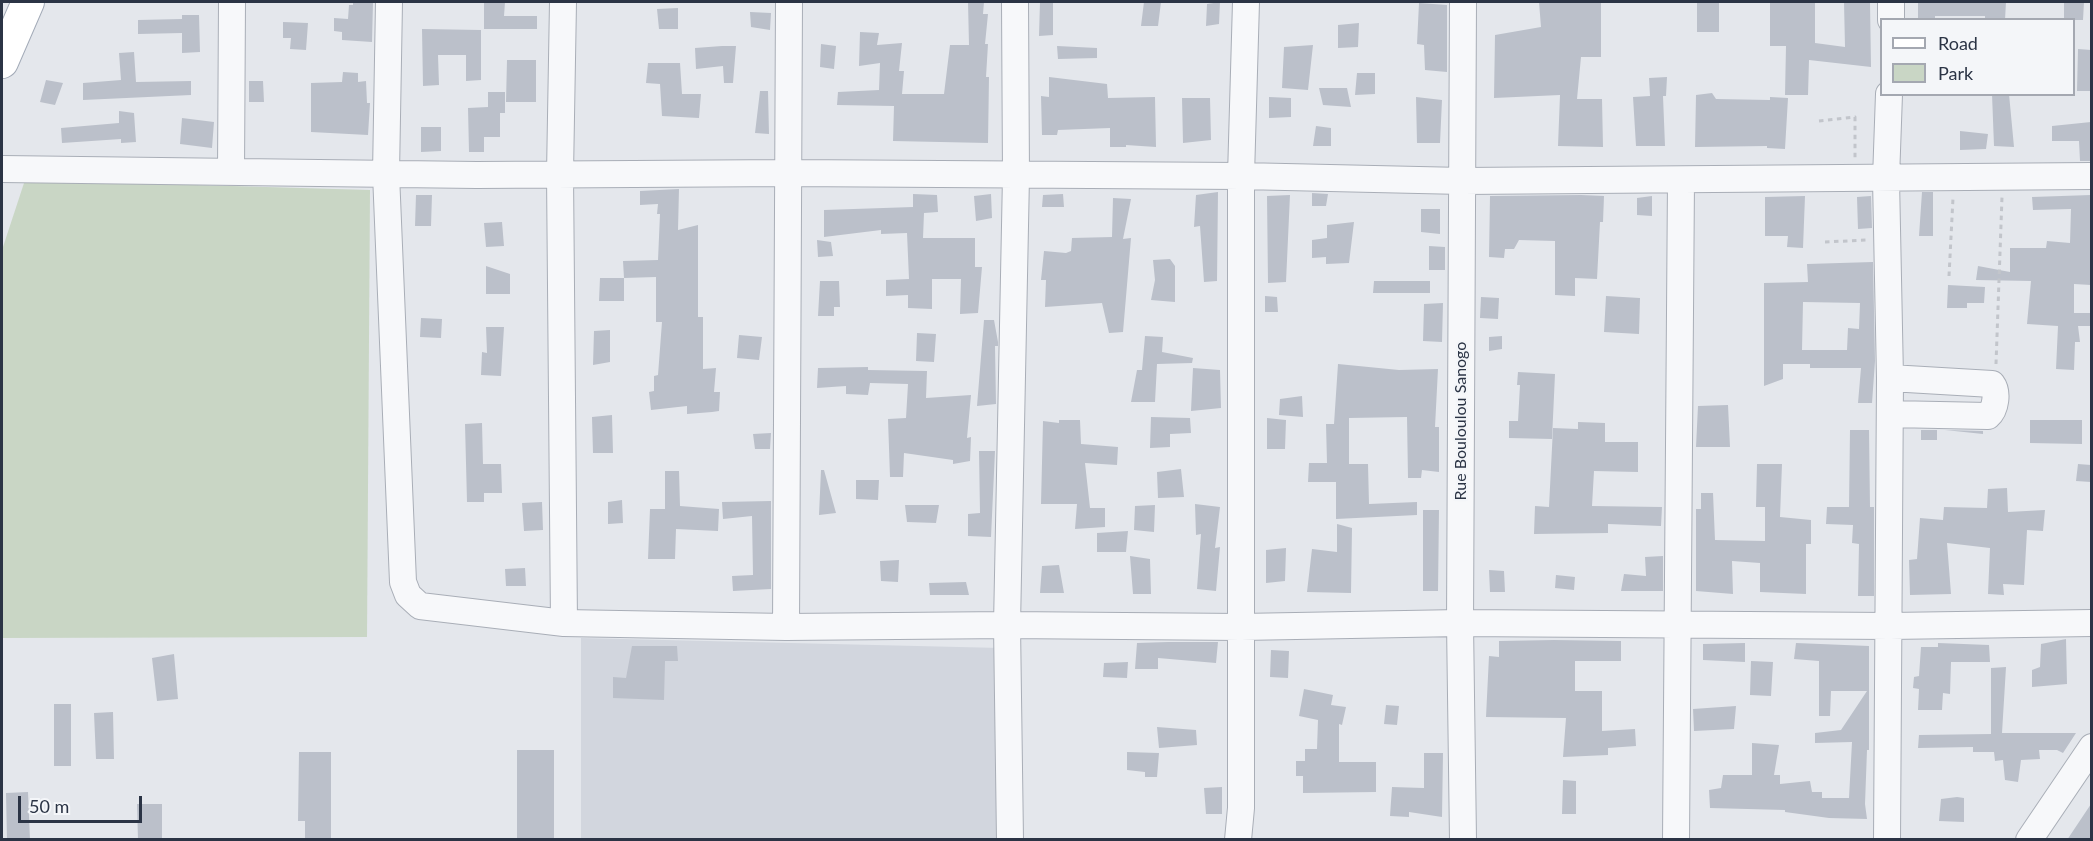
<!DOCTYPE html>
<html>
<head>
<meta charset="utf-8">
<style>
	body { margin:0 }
	#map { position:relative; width:2093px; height:841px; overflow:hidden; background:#e4e7ec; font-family:Lato,sans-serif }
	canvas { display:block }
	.frame { position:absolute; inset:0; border:3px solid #2b3445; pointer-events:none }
	.legend { position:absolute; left:1880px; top:18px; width:195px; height:78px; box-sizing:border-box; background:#f4f6f9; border:2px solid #a4a8b1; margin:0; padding:8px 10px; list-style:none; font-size:18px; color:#2b3445 }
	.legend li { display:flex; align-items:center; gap:12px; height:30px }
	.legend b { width:30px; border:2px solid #a4a8b1 }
	.scale { position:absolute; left:18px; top:796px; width:124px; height:27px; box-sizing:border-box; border:3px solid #2b3445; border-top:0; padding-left:8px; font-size:18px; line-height:21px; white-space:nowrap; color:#2b3445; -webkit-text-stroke:4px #f4f6f9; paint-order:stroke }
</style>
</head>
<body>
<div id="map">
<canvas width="2093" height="841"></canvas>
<div class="frame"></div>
<ul class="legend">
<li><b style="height:8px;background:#fff"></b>Road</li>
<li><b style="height:16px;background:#c9d6c5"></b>Park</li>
</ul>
<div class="scale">50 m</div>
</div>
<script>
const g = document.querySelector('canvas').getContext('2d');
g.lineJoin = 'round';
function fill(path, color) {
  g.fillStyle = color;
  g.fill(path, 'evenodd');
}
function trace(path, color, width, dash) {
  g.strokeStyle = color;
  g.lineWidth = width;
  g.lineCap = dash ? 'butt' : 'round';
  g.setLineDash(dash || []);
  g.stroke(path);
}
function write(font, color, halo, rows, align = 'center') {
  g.font = font + ' Lato,sans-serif';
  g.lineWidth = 4.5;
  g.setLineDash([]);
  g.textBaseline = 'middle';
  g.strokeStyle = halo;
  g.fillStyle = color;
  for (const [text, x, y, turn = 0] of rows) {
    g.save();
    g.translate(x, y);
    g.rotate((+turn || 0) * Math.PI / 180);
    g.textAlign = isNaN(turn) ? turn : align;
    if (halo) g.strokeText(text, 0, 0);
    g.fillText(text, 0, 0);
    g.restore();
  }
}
const built = new Path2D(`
	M581 638 1001 648 1000 839 581 840Z`);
const green = new Path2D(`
	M25 180 370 190 367 637 2 638V250Z`);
const building = new Path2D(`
	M353 2H373L372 42 342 40V32L334 31V18L348 19 349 5H353Z
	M484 2H505L504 16H537V29H484Z
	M968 2H984L983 14H988L985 44H988L986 77H989L988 143 893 141 894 106 837 105 838 92 879 90 880 63 859 66 860 32 879 33 877 45 902 43 899 71H904L902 94H944L950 45H969Z
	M1040 2H1053V35L1039 36Z
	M1144 2H1161L1158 26H1141Z
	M1220 2 1219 24 1206 26 1207 4Z
	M1539 2H1601V57H1581L1577 99H1602L1603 147 1558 146 1560 95 1494 98 1495 35 1541 27Z
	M1697 2H1719V32H1697Z
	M1770 2H1815V43L1845 47 1844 2H1870L1871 67 1809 60 1808 95H1785L1786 46H1770Z
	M1918 2H2006L2005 20H1985V16H1935V20H1918Z
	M2064 2H2084L2083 20H2064Z
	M1419 3 1447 5V72L1425 70 1424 45 1417 44Z
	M678 8V29H659L657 9Z
	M750 12 771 13 770 30 751 27Z
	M182 15H199L200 52 182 53V33L138 34V20L182 19Z
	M283 22 308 23 306 50 290 49 291 38H283Z
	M1359 23 1358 47 1338 48V25Z
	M422 29 481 30V80L466 81V55H438L439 85 423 86Z
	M821 44 836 46 834 69 820 67Z
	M1313 45 1308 90 1282 88 1284 47Z
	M722 46H736L733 83H724L723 66 696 69 695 48Z
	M1057 46 1097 48V58L1058 59Z
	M2078 49 2091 50V91H2077Z
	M134 52 136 82 191 81V95L83 100V83L121 80 119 53Z
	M507 60H536V102H506Z
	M648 63H680L682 94H701L699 118 662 116 660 84 646 83Z
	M343 72 358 73V82L366 81 367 103H370L368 135 311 132V83L342 82Z
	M1357 73H1375V94L1355 95Z
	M1049 77 1107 84 1108 98 1155 97 1156 147 1126 145V147H1110V128L1058 130 1057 135H1042L1041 96 1049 97Z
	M1667 77 1666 96H1663L1665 146H1636L1633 97 1650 96 1649 78Z
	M46 80 63 83 55 105 40 102Z
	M249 81H263L264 102H249Z
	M1319 88H1347L1351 107 1323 105Z
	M760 91H768L769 134 755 133Z
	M488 92H505V113H500V137H484V152H469L468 108 488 107Z
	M1712 93 1716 99 1770 100V97L1788 98 1785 149 1767 148V146L1695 147 1696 95Z
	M1992 94H2009L2014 147 1994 146Z
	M1269 97 1291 98V117L1269 118Z
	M1416 97 1442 100 1440 143H1417Z
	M1182 98H1210L1211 140 1183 143Z
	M119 111 134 113 136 142 121 143V139L62 143 61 128 119 123Z
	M182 118 214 122 212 148 180 144Z
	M2091 122V161H2080L2079 141H2052V126Z
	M1316 126 1331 128V146H1313Z
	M421 127H441V151L421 152Z
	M1960 131 1988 134 1986 149 1960 150Z
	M679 189 678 230 698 225V317H703V369L716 368 714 392H720L719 411 712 412 687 414V406L651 410 649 392 654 391V376L658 375 662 322H656V277L624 278 623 261 658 260 660 214H657L658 204 640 205V191Z
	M1218 192 1217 281 1204 282 1200 226 1194 227 1196 195Z
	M1922 192H1933V236H1919Z
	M1312 193 1328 194 1326 206H1312Z
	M913 194 937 195 938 212 924 213 923 238H975V267H982L978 313 960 314 961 279H932V309L908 308V295L886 296V280L909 279 907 233 881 234V230L824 237V210L913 207Z
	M991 194 992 218 976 221 974 196Z
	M1063 194 1064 207H1042L1043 195Z
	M416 195H432L431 226H415Z
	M1290 195 1286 282 1268 283 1267 196Z
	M1581 195 1604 196 1603 222H1600L1597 279 1575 278V296L1555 295V241L1519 240 1514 249H1505L1504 258 1489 257 1490 196Z
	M2091 195V285L2074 284V313H2091V326H2078L2080 342H2075L2074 370 2056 369 2058 326 2027 324 2031 281 1976 280 1978 266 2010 272V248H2046L2047 241 2070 243 2071 209 2033 210 2032 197Z
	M1652 196V216L1637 215V198Z
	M1805 196 1803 248 1787 247 1788 236H1765V197Z
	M1871 196 1872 228 1858 229 1857 197Z
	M1113 198 1131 199 1123 239 1131 238 1123 332 1109 333 1102 303 1045 307 1046 280H1041L1044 251 1066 253 1071 251 1072 238 1112 237Z
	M1421 209H1440V234L1421 232Z
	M502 222 504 246 486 247 484 223Z
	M1354 222 1349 263 1326 264V257L1312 258V240L1327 238V225Z
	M817 240 831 242 833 256 818 257Z
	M1429 246 1445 247V270H1429Z
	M1170 259 1175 266V302L1151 300 1155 280 1153 260Z
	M1873 262 1875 361 1872 403H1858L1861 368H1810V364H1783V379L1764 386V283L1808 282 1807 264ZM1803 302 1860 303 1859 329 1848 328 1847 350H1802Z
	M486 266 510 274V294H486Z
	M600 278H624V301H599Z
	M820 281H839L840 307H834V316H818Z
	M1374 281H1430V293H1373Z
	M1948 285 1985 287 1984 303H1967V308H1947Z
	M1265 296 1277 297 1278 312H1265Z
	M1606 296 1640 298 1639 334 1604 332Z
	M1481 297 1499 298 1498 319 1480 318Z
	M1443 303 1442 342 1423 341 1424 304Z
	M421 318 442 319 441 338 420 337Z
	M984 320H994L998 342V346H995L996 404 977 406Z
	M486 327H504L501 376 481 375 482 352 487 353Z
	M610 330V362L593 365 594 331Z
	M917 333 936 334 934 362 916 361Z
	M739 335 762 337 759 360 737 358Z
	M1145 336 1163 337 1162 352 1193 358 1192 363 1157 364 1155 402H1131L1137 370H1142Z
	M1502 336V349L1489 351V337Z
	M1338 364 1399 370 1438 369 1435 427H1439V472L1422 470 1421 478H1408L1407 417 1349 418V464H1368L1369 504 1417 502V515L1336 519V482H1308L1309 463H1327L1326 424H1334Z
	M868 367V370L927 371 926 398 971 395 967 438 971 437 970 461 953 464V460L904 453 903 477H890L888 419 906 418 908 384 870 383 868 395 846 394V386L817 388 818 368Z
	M1193 368 1220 370 1221 408 1191 411Z
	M1518 372 1555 374 1552 439 1509 438V421H1518L1520 385H1517Z
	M1302 396 1303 417 1279 415 1280 399Z
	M1728 405 1730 447H1696L1698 406Z
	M612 415 613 453H593L592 417Z
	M1151 417 1190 418 1191 433 1170 434V447L1150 448Z
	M1267 418 1286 420 1285 449H1267Z
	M1059 420H1080L1081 444 1118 447 1117 465 1085 463 1090 508H1105V527L1075 529 1077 504H1041L1043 421 1059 423Z
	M2030 420H2082V444L2030 443Z
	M1578 422 1605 423V442H1638V472L1594 471 1592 506 1662 507 1661 526 1608 524V533L1534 534 1535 506 1549 507 1553 428 1578 429Z
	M482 423 483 464H501L502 493H484V502H467L465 424Z
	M1850 430H1869L1870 507H1874V596H1858L1859 544 1852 543 1853 525 1826 524 1827 507H1849Z
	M1921 430H1937V440H1921Z
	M1945 430 1983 431V434Z
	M771 433 770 449H755L753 434Z
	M979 451H995L991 537 968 536V514L980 513Z
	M1757 464H1782L1780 517 1811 520V544H1806V594L1760 592V563L1732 561 1733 594 1696 591V509H1701V493H1713L1715 540 1765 541V507H1756Z
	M2078 464 2091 465V482L2076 481Z
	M1181 469 1184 497 1158 498 1157 472Z
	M821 470H824L836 513 819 515Z
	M665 471H679L680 506 719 509 718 531 676 529 675 559H648L650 509H665Z
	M856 480H879L878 500 856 499Z
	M2007 488 2008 512 2045 510 2043 531 2027 530 2024 585 2003 584 2004 595 1988 594 1990 548 1947 543 1951 594 1910 595 1909 560 1917 559 1920 518 1943 520 1944 507 1987 508 1988 489Z
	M622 500 623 523 608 524V502Z
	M771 501V589L733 591 732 576 753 575 752 516 723 519 722 502Z
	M542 502 543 530 524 531 522 503Z
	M1195 504 1220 507 1215 548 1220 547 1216 591 1197 589 1201 534 1196 535Z
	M905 505H939L936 523 907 522Z
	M1155 505 1154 532 1134 530 1135 506Z
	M1423 510H1439L1438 591H1423Z
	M1337 524 1352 528 1351 593 1307 592 1312 549 1337 552Z
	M1128 531 1126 552H1097V533Z
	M1286 548 1285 581 1266 583V550Z
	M1130 556 1150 559 1151 594H1133Z
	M1663 556V591H1621L1624 574 1646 576 1645 557Z
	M899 560 898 582 881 581 880 561Z
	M1059 565 1064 593H1040L1042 566Z
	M525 568 526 586H506L505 569Z
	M1489 570 1504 571 1505 592H1490Z
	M1556 575 1575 577 1574 590 1555 588Z
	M966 582 969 595H930L929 583Z
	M2066 639 2067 684 2032 687V670L2040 667 2041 644Z
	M1554 640 1621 641V661H1575V691H1602V731L1635 729 1636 746 1608 748V755L1563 757 1566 718 1486 717 1489 656 1499 657V641Z
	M1168 642H1218L1216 663 1158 658V669H1135L1137 643Z
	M1745 643V662L1703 660V644Z
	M1796 643 1869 646V750H1867L1865 804 1867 819 1829 818 1785 812V810L1710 808 1709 790 1721 788 1723 775H1752V743L1779 745 1774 775H1780V784L1810 781 1812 792H1822V798H1849L1852 742 1815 743V733L1841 730 1867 691H1831L1830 716H1819V661L1794 659Z
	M1938 643 1989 645 1990 662H1951L1950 694 1943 693 1942 710H1918L1919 689 1913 688 1914 677 1919 676 1921 647H1938Z
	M632 646H677L678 661H665L664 700 613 698V677L626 678Z
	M1271 650 1289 651 1288 678 1270 677Z
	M174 654 178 699 157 701 152 658Z
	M1751 661 1773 662 1771 696 1750 695Z
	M1128 662 1127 678 1103 677 1104 663Z
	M2006 667 2002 733H2076L2063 753 2057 750H2039L2040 759 2021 760 2018 782 2005 780 2003 760 1995 761 1994 752H1973V747L1918 748 1919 735 1991 734V668Z
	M1304 689 1333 695 1331 705 1346 707 1342 725 1339 724V762H1376V792L1303 793V776H1296V761H1305V749H1317L1318 720 1299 716Z
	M54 704H71V766H54Z
	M1386 705 1399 706 1397 725 1384 724Z
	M1736 706 1734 729 1694 731 1693 709Z
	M113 712 114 759H96L94 713Z
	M1157 727 1196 730 1197 745 1159 748Z
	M517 750H554V840H517Z
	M299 752H331V840H305V821H298Z
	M1127 752 1159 753 1157 777H1145V772L1127 770Z
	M1424 753H1443L1442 817 1409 812V817L1390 816 1392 787 1424 788Z
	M1563 780 1576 781V814H1562Z
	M1222 787V814H1206L1204 788Z
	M28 792 30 840H7L6 793Z
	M1957 797 1964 798V822L1939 821 1941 799Z
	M137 804H162V840H138Z
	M2091 804V840H2067Z`);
const path = new Path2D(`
	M1819 121 1855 117V159
	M1825 242 1868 240
	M1949 276 1953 198
	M1996 364 2002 197`);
const minor = new Path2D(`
	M389 2 386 174 403 582 408 595 420 606 564 623 786 627 1007 625 1241 627 1460 623 1890 626 2092 623
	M563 2 560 174 564 623
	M1463 2 1460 623 1463 840
	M1891 20V2
	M2 169 477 175 790 173 1241 176 1463 181 2092 176
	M231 171 232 2
	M1890 414 1988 416C1996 409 1998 392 1992 384L1890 378
	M786 627 789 2
	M1010 840 1007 625 1016 176 1015 2
	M1238 840 1241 808V176L1246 2
	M1676 840 1681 180
	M1887 840 1890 378 1886 179 1889 94
	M2029 840 2092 747`);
const major = new Path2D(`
	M2 62 28 2`);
const streetNames = [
	["Rue Bouloulou Sanogo",1461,421,-90]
];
fill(built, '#d2d6de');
fill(green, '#c9d6c5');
fill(building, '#bbc0ca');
trace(minor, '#a9aeb7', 28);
trace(major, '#a3abb8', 34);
trace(path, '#c2c5cb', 3, [4.5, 4.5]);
trace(minor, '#f7f8fa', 26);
trace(major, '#fff', 32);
write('16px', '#2b3445', '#f4f6f9', streetNames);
</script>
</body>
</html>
